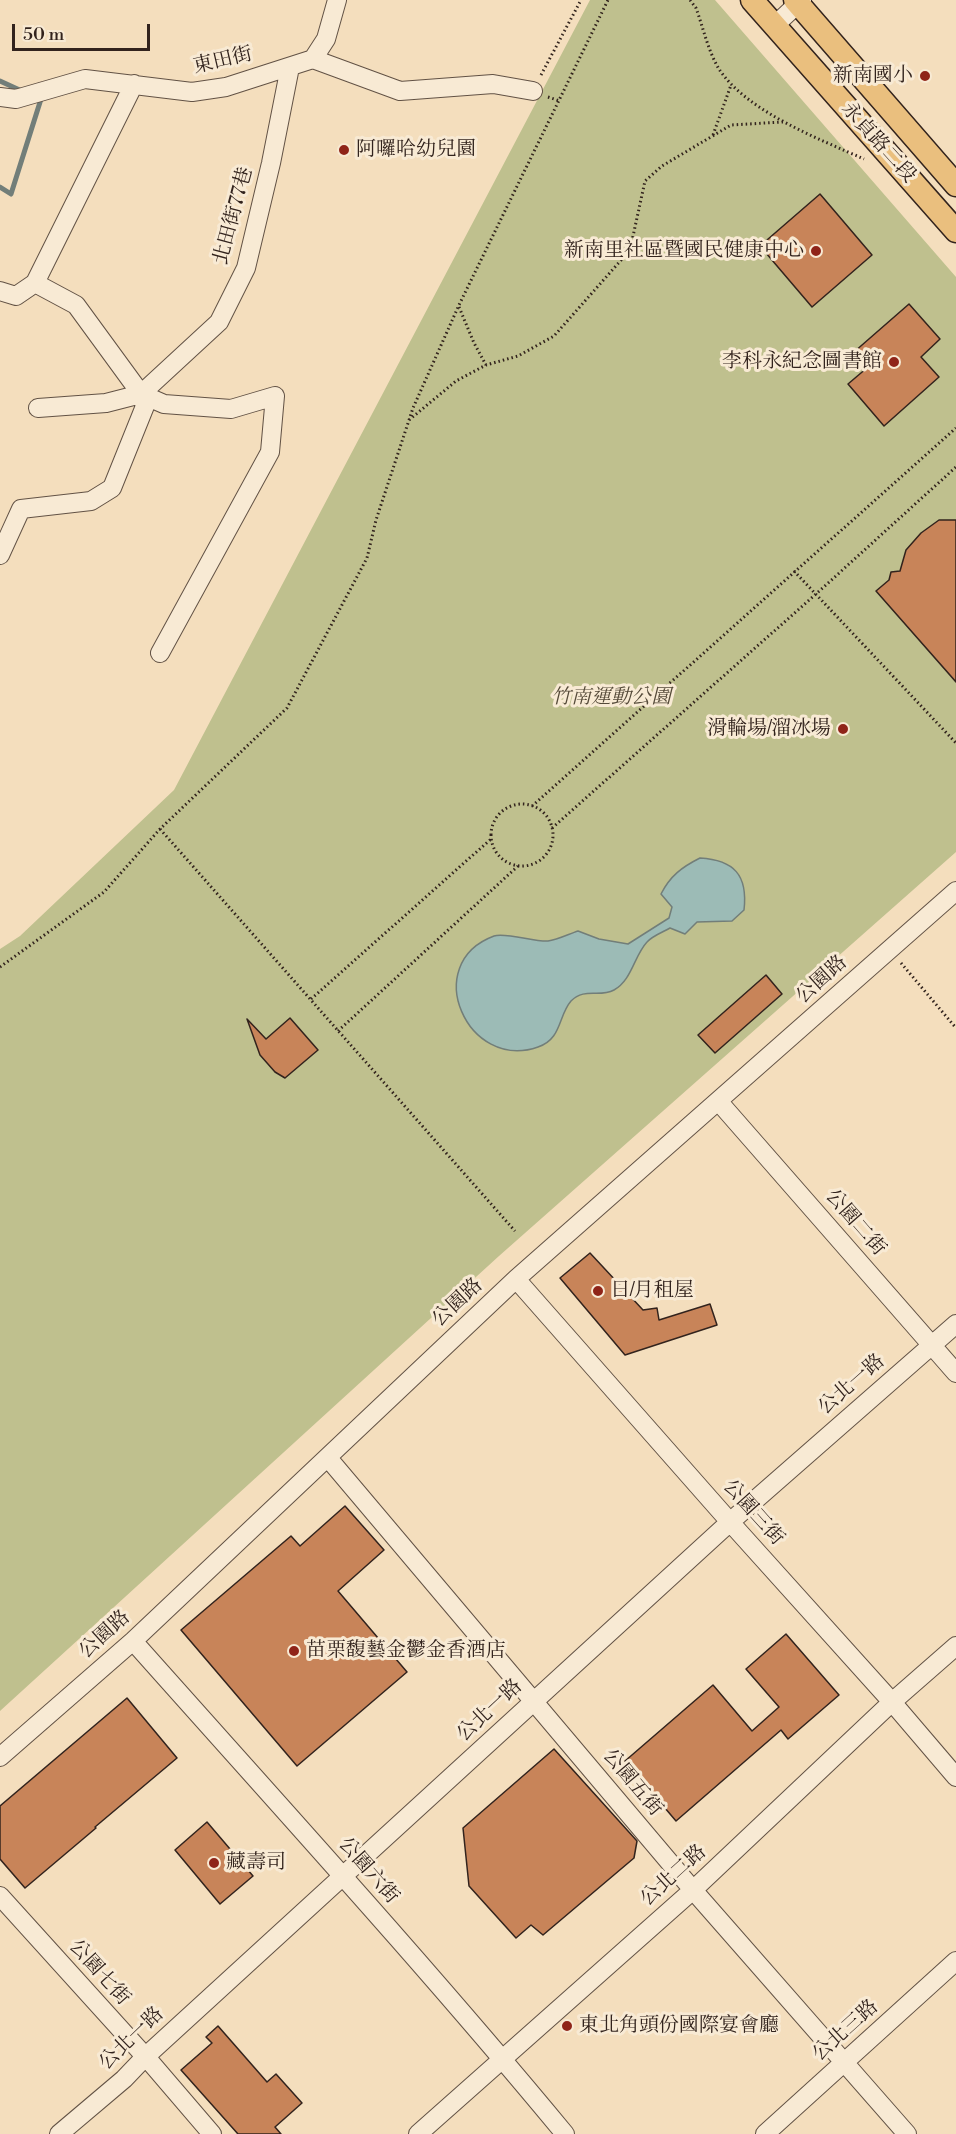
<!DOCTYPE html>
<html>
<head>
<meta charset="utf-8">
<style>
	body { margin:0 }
	#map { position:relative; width:956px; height:2134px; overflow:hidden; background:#f4debd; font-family:"Libre Bodoni",serif }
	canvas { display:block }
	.scale { position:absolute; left:12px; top:24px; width:138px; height:27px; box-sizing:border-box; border:3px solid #32231d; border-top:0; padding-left:8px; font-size:18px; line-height:21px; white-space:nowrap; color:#32231d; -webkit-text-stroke:4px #f8ead4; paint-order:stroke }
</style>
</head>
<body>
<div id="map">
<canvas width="956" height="2134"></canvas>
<div class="scale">50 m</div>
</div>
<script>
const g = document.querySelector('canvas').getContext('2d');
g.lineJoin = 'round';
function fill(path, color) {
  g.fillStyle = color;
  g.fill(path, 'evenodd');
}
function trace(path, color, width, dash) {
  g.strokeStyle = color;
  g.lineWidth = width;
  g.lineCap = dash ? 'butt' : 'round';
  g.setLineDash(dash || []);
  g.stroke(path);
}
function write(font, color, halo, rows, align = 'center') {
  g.font = font + ' "Libre Bodoni","Noto Serif TC",serif';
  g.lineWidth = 6;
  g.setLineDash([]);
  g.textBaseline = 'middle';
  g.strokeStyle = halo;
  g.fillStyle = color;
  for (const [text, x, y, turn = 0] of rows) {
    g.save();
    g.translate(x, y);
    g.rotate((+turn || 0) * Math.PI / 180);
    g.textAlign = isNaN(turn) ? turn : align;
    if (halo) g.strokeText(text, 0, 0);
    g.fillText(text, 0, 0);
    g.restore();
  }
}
const green = new Path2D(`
	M590 0H715L956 277V852L499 1256 0 1711V949L20 936 174 790Z`);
const water = new Path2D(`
	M700 858C734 860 748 875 744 910L732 921 697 922 685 934 670 928C663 932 652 936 647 942 634 956 632 980 614 990 599 998 585 987 571 1001 558 1016 562 1039 538 1047 468 1072 419 964 494 936 505 932 535 942 548 941 557 940 569 934 578 931L599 939 628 944 669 918 672 907 661 894C670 876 682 867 700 858Z`);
const stream = new Path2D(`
	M0 81 24 92
	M0 187 11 194 41 99 38 98`);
const building = new Path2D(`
	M820 194 872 255 812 307 760 246Z
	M909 304 940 339 921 357 939 377 884 426 848 384 868 367 854 352Z
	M939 520H956V682L876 591 889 580 891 572 900 571 906 550 921 533Z
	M766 975 782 994 715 1053 698 1035Z
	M290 1018 318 1050 285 1078 275 1072 260 1055 247 1019 266 1039Z
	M590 1253 643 1310 657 1308 659 1320 710 1304 717 1325 625 1355 560 1278Z
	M345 1506 384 1550 338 1591 407 1672 297 1766 181 1630 291 1536 300 1546Z
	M786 1634 839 1695 788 1739 781 1730 676 1821 625 1761 713 1685 752 1731 779 1707 746 1669Z
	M127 1698 177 1758 95 1827 96 1828 25 1888 0 1859V1806Z
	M554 1749 637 1841 634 1858 543 1935 531 1925 516 1938 469 1886 463 1828Z
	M207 1822 253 1876 220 1904 175 1850Z
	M218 2026 267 2082 276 2074 302 2103 275 2127 281 2134H238L181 2070 212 2043 206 2037Z`);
const path = new Path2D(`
	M690 0 696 8C703 27 708 51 719 69 746 111 819 139 864 159
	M541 75 581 0
	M548 97 560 101
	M713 135 731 85
	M459 307 474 343 486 365
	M409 420 456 381 486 365 518 356 554 336 630 250 645 181 662 166 731 125 783 122
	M794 571 956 743
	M491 835a31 31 0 1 1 62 0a31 31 0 1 1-62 0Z
	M532 806 956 428
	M552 828 816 594 956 467
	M160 829 515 1231
	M901 963 956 1028
	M0 967 104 892 160 829 287 708 367 558 376 520 413 408 459 305 608 0
	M311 999 491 839
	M338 1031 518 866`);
const minor = new Path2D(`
	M774 26 802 0
	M313 59 400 91 493 84 533 91
	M0 97 16 99 85 79 192 92 226 87 313 59 326 39 337 0
	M35 283 134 84
	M0 291 16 296 35 283 76 305 141 394 219 322 246 268 271 163 290 67
	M38 408 106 403 141 394 164 404 231 409 275 396 270 452 160 653
	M0 555 21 509 91 501 112 488 145 406 141 394
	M719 1102 956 1373
	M516 1279 730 1522 892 1702 956 1777
	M328 1458 693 1890 907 2134
	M133 1641C278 1804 426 1966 565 2134
	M0 1757 133 1641 516 1279 956 891
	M0 1896 152 2064 212 2134
	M59 2134 124 2079 145 2057 730 1522 956 1324
	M418 2134 693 1890 892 1702 956 1646
	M765 2134 956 1961`);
const major = new Path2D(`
	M752 0 956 231
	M795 0 956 185`);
const markers = [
	[925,76,6,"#8f2418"],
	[344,150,6,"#8f2418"],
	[816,251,6,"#8f2418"],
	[894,362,6,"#8f2418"],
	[843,729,6,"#8f2418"],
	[598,1291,6,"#8f2418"],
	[294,1651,6,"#8f2418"],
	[214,1863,6,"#8f2418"],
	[567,2026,6,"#8f2418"]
];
const streetNames = [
	["東田街",223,61,-13],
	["永貞路二段",878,143,48],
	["北田街77巷",234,216,-75],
	["公園路",822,980,-42],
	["公園二街",855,1223,49],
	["公園路",458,1303,-43],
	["公北一路",852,1385,-41],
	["公園三街",753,1513,48],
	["公園路",105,1635,-42],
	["公北一路",490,1711,-43],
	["公園五街",632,1783,50],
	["公園六街",368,1871,49],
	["公北二路",674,1876,-42],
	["公園七街",99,1973,48],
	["公北三路",846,2031,-42],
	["公北一路",132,2039,-44]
];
const poiNames = [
	["新南國小",913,76,"right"],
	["阿囉哈幼兒園",356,150],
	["新南里社區暨國民健康中心",804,251,"right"],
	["李科永紀念圖書館",882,362,"right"],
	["滑輪場/溜冰場",831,729,"right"],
	["日/月租屋",610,1291],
	["苗栗馥藝金鬱金香酒店",306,1651],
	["藏壽司",226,1863],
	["東北角頭份國際宴會廳",579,2026]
];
const parkNames = [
	["竹南運動公園",611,698]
];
fill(green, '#bfc08e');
fill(water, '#9cbbb6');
trace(water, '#727e79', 1.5);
trace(stream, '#727e79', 5);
fill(building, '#c88459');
trace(building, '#32231d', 1.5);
trace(minor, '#625245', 20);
trace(major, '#32231d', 25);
trace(path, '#32231d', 3, [1.5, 3]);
trace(minor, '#f8ead4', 18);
trace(major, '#eabf7e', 22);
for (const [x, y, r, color] of markers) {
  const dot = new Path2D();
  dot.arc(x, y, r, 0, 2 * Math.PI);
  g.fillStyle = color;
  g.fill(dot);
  trace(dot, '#f8ead4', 2);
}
write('20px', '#32231d', '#f8ead4', streetNames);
write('20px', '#32231d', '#f8ead4', poiNames, 'left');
write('italic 20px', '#554a39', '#f8ead4', parkNames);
</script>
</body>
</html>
